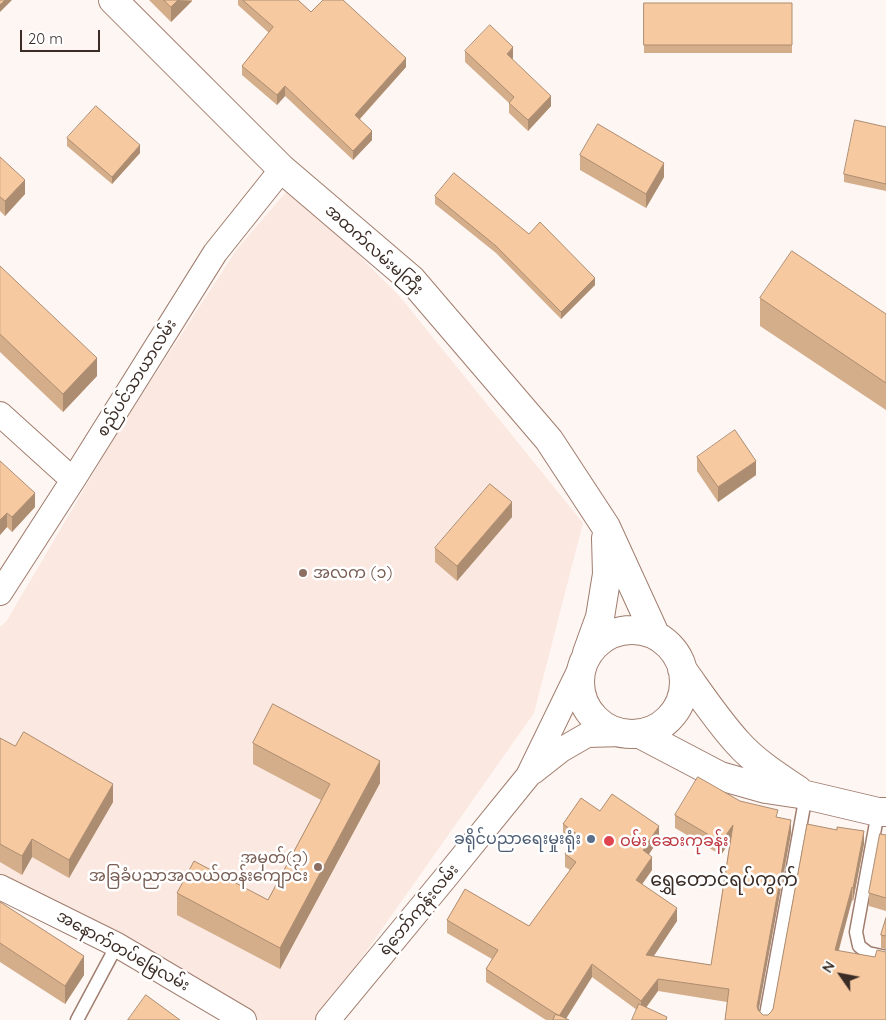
<!DOCTYPE html>
<html>
<head>
<meta charset="utf-8">
<style>
	body { margin:0 }
	#map { position:relative; width:886px; height:1020px; overflow:hidden; background:#fef6f3; font-family:Quicksand,sans-serif }
	canvas { display:block }
	.north { position:absolute; left:816px; top:950px; width:50px; height:50px; -webkit-text-stroke:4px #fff; paint-order:stroke; rotate:303deg; font-size:14px; font-weight:700; line-height:20px; text-align:center; color:#3b2d26 }
	.north::after { content:''; display:block; margin:auto; width:18px; height:22px; background:#3b2d26; clip-path:polygon(50% 0,100% 100%,50% 72%,0 100%) }
	.scale { position:absolute; left:20px; top:30px; width:80px; height:22px; box-sizing:border-box; border:2px solid #3b2d26; border-top:0; padding-left:6px; font-size:15px; line-height:18px; white-space:nowrap; color:#3b2d26; -webkit-text-stroke:4px #fff; paint-order:stroke }
</style>
</head>
<body>
<div id="map">
<canvas width="886" height="1020"></canvas>
<div class="north">N</div>
<div class="scale">20 m</div>
</div>
<script>
const g = document.querySelector('canvas').getContext('2d');
g.lineJoin = 'round';
function fill(path, color) {
  g.fillStyle = color;
  g.fill(path, 'evenodd');
}
function trace(path, color, width, dash) {
  g.strokeStyle = color;
  g.lineWidth = width;
  g.lineCap = dash ? 'butt' : 'round';
  g.setLineDash(dash || []);
  g.stroke(path);
}
function write(font, color, halo, rows, align = 'center') {
  g.font = font + ' Quicksand,"Noto Sans Myanmar",sans-serif';
  g.lineWidth = 5;
  g.setLineDash([]);
  g.textBaseline = 'middle';
  g.strokeStyle = halo;
  g.fillStyle = color;
  for (const [text, x, y, turn = 0] of rows) {
    g.save();
    g.translate(x, y);
    g.rotate((+turn || 0) * Math.PI / 180);
    g.textAlign = isNaN(turn) ? turn : align;
    if (halo) g.strokeText(text, 0, 0);
    g.fillText(text, 0, 0);
    g.restore();
  }
}
const built = new Path2D(`
	M291 186 401 298 583 523 534 713 318 1020H229L0 887V627L6 622 117 433 237 249Z`);
const lane = new Path2D(`
	M878 812 856 932 859 946 868 953 886 957
	M77 1020 117 945
	M765 1020 806 795`);
const street = new Path2D(`
	M0 414 73 480
	M0 593 73 480 215 253 282 169
	M533 772 561 750 587 735 623 734
	M0 887 117 945 244 1020
	M328 1020 446 877 528 776 580 669`);
const primary = new Path2D(`
	M113 0 282 169 412 280 549 440 606 527 655 634
	M580 682a52 52 0 1 1 104 0a52 52 0 1 1-104 0Z
	M587 653 600 617 607 574 606 538
	M682 669C700 694 717 720 738 743 755 762 777 776 798 790
	M640 734 720 776 766 789 806 795 878 812H886`);
const wall = new Path2D(`
	M149 0H192V1L171 22Z
	M238 0H298L311 12 406 67 360 119 372 140 353 160 285 96 277 105 242 75V66L269 33 238 5Z
	M644 3H792V53H644Z
	M465 51 513 58 512 59 551 106 528 131 509 113V103L465 62Z
	M886 127V191L844 182V174Z
	M67 138 140 153 112 184 67 146Z
	M580 155 664 177 646 208 580 170Z
	M0 157 25 194 5 216 0 211Z
	M435 196 529 234 595 285 561 319 496 253 435 204Z
	M0 266 97 376 63 412 0 352Z
	M760 298 886 314V410L760 326Z
	M697 457 756 475 718 502 697 471Z
	M0 461 35 507 12 532 7 527 0 535Z
	M512 517 457 581 435 562V548Z
	M0 738 113 802 69 878 32 857 22 875 0 862Z
	M253 743 380 783 280 969 177 915V893L268 900 321 800 253 764Z
	M740 801 778 818 791 833 758 1011 763 1015H768L771 1012 864 844 853 901 852 900 839 950 886 1020H725L727 1002 658 991 646 1008 667 1020 637 1010 592 977 566 1019 569 1020H546L486 982V969L492 959 447 933V920L529 926 570 870 565 867V854L572 844 563 837V824L600 811 659 839 649 854 652 870 642 884 677 921 653 956 711 965 730 841 721 855 675 828V815Z
	M886 835V911L869 906V893Z
	M0 902 84 975 65 1004 0 962Z
	M886 918V949L881 948V935Z`);
const shadedWall = new Path2D(`
	M5 0H12L0 12V5Z
	M178 0 192 1 171 22V7Z
	M513 47V58L507 65V54Z
	M406 58V67L355 124V115Z
	M285 86V96L277 105V95Z
	M551 96V106L528 131V120Z
	M372 131V140L353 160V151Z
	M140 145V153L112 184V177Z
	M664 163V177L646 208V194Z
	M25 180V194L5 216V201Z
	M595 278V285L561 319V312Z
	M97 358V376L63 412V394Z
	M756 461V475L718 502V487Z
	M35 493V507L12 532V517Z
	M512 502V517L457 581V566Z
	M7 513V527L0 535V520Z
	M380 761V783L280 969V948Z
	M113 784V802L69 878V860Z
	M791 820V833L757 1019V1006Z
	M733 825V837L721 855V842Z
	M659 826V839L643 863V850Z
	M864 831V844L853 901V888Z
	M32 839V857L22 875V856Z
	M652 857V870L636 893V880Z
	M852 887V900L835 963V950Z
	M677 908V921L646 968V955Z
	M84 956V975L65 1004V986Z
	M592 964V977L565 1020 559 1016Z
	M658 979V991L641 1014V1001Z`);
const building = new Path2D(`
	M0 0H5L0 5Z
	M164 0H178L171 7Z
	M243 0H298L311 12 323 0H343L406 58 355 115 372 131 353 151 285 86 277 95 242 66 273 27Z
	M644 3H792V45H644Z
	M490 25 513 47 507 54 551 96 528 120 509 103 514 97 465 51Z
	M96 106 140 145 112 177 67 138Z
	M855 120 886 127V184L844 174Z
	M598 124 664 163 646 194 580 155Z
	M0 157 25 180 5 201 0 197Z
	M454 173 529 234 540 222 595 278 561 312 496 246 435 196Z
	M792 251 886 314V383L760 298Z
	M0 266 97 358 63 394 0 334Z
	M735 430 756 461 718 487 697 457Z
	M0 461 35 493 12 517 7 513 0 520Z
	M490 484 512 502 457 566 435 548Z
	M273 704 380 761 280 948 177 893 194 861 268 900 330 784 253 743Z
	M24 732 113 784 69 860 32 839 22 856 0 844V738L15 746Z
	M698 777 740 801 778 810 776 817 791 820 757 1006 758 1010 763 1015H768L771 1012 773 1009 807 824 837 830V827L864 831 853 888 852 887 835 950 875 957 877 950 886 952V1020H725L729 989 658 979 641 1001 592 964 559 1016 486 969 498 950 447 920 465 889 529 926 576 862 565 854 578 835 563 824 581 798 600 811 612 794 659 826 643 850 652 857 636 880 677 908 646 955 711 965 733 825 721 842 675 815Z
	M880 834 886 835V898L869 893Z
	M0 902 84 956 65 986 0 943Z
	M886 918V936L881 935Z
	M146 995 180 1020H128Z
	M639 1004 667 1017 666 1020H632Z
	M556 1014 569 1020H553Z`);
const markers = [
	[303,573,5,"#8d6e63"],
	[591,839,5,"#5c6f8a"],
	[609,841,6,"#e0444e"],
	[318,867,5,"#8d6e63"]
];
const streetNames = [
	["အထက်လမ်းမကြီး",374,250,42],
	["စည်ပင်သာယာလမ်း",137,378,-58],
	["ရဲဘော်ကုန်းလမ်း",419,910,-50],
	["အနောက်တပ်မြေလမ်း",123,951,29]
];
const educationNames = [
	["အလက (၁)",313,573],
	["အမှတ်(၁)",308,858,"right"],
	["အခြခံပညာအလယ်တန်းကျောင်း",308,876,"right"]
];
const serviceNames = [
	["ခရိုင်ပညာရေးမှုးရုံး",581,839]
];
const healthNames = [
	["ဝမ်း ဆေးကုခန်း",620,841]
];
const quarterNames = [
	["ရွှေတောင်ရပ်ကွက်",724,880]
];
fill(built, '#fbe8e0');
trace(lane, '#a07d6e', 15);
trace(street, '#a07d6e', 26);
trace(primary, '#a07d6e', 30);
trace(lane, '#fff', 12);
trace(street, '#fff', 24);
trace(primary, '#fff', 28);
fill(wall, '#d4ad8a');
fill(shadedWall, '#ad8d71');
fill(building, '#f7c9a1');
trace(building, '#ad8d71', 1);
for (const [x, y, r, color] of markers) {
  const dot = new Path2D();
  dot.arc(x, y, r, 0, 2 * Math.PI);
  g.fillStyle = color;
  g.fill(dot);
  trace(dot, '#fff', 2);
}
write('16px', '#3b2d26', '#fff', streetNames);
write('16px', '#785e54', '#fff', educationNames, 'left');
write('16px', '#4e5e75', '#fff', serviceNames, 'right');
write('16px', '#be3a42', '#fff', healthNames, 'left');
write('19px', '#3b2d26', '#fff', quarterNames);
</script>
</body>
</html>
